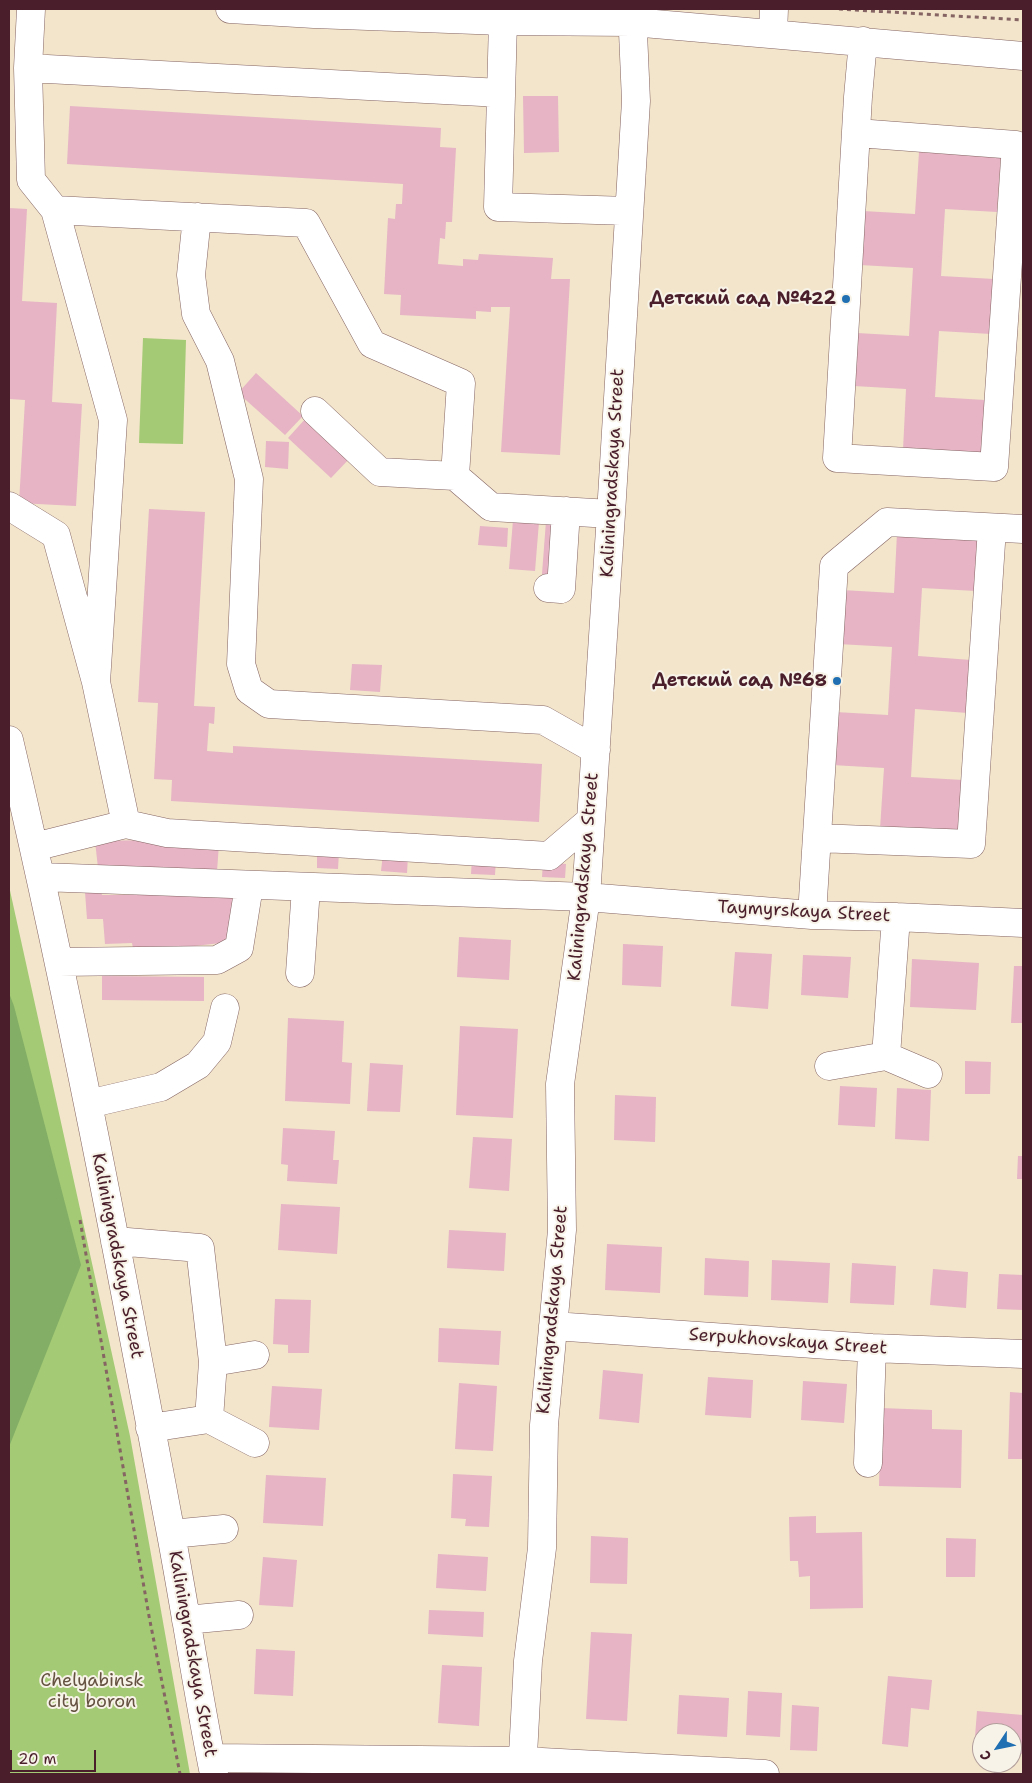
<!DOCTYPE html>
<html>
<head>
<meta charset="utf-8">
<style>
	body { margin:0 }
	#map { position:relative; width:1032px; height:1783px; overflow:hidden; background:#f2e5cb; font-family:"Shantell Sans",sans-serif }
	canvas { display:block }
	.frame { position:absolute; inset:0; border:10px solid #4a1f2b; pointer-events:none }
	.north { position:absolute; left:972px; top:1723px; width:50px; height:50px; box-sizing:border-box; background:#f7f3e8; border:1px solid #b29e9c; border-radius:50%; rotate:236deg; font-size:14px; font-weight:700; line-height:20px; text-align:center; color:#4a1f2b }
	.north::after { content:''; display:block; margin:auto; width:18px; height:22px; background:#1f6fb2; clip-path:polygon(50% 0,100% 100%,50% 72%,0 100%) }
	.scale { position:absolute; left:10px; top:1750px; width:86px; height:22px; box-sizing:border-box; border:2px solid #4a1f2b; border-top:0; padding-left:6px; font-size:15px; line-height:18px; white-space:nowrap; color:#4a1f2b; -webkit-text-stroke:4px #f7f3e8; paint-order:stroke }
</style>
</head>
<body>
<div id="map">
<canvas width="1032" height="1783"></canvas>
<div class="frame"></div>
<div class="north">С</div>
<div class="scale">20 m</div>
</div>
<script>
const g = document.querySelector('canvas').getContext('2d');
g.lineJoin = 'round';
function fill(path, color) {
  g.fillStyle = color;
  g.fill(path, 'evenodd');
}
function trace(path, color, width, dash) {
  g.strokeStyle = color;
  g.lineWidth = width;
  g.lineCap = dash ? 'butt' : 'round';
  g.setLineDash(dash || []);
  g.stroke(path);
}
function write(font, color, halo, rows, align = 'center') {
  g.font = font + ' "Shantell Sans",sans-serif';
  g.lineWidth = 4;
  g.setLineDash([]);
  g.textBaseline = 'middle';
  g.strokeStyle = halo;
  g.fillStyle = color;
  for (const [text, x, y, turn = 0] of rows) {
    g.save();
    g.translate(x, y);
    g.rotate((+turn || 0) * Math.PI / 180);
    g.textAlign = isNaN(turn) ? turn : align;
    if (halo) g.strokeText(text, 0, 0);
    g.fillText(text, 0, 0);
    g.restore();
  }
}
const green = new Path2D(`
	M143 338 186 340 183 444 139 443Z
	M9 886 130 1436 190 1774H9Z`);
const forest = new Path2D(`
	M9 993 14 1006 81 1265 9 1447Z`);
const building = new Path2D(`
	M523 96H558L559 152 524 153Z
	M70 106 441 128 440 147 456 148 452 222H446L445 239 440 238 438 264 463 266V259L478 260 479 254 553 258 551 279H570L560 455 501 452 510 307H491V312L476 311V319L400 315 401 295 384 294 388 218 395 219 396 204H402L403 184 67 164Z
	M919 152 1001 157 997 212 945 209 941 276 994 279 991 334 939 331 935 397 985 400 982 455 903 450 906 389 854 386 857 333 909 336 913 268 860 265 863 211 915 214Z
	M9 208 27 209 22 301 57 303 52 402 82 404 76 506 19 503 25 400 9 399Z
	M256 373 303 416 285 435 238 393Z
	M306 418 350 458 331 478 288 438Z
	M266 441 289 442 288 469 265 467Z
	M149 509 205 512 194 706 215 707 214 724 209 723 207 751 233 753V746L542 764 539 822 171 801 172 780 154 779 158 703 138 702Z
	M513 520 539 522 535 571 509 569Z
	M546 521 559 522 556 575 542 574Z
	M480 526 508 528 507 547 478 545Z
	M897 533 979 538 976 591 922 588 918 656 971 660 968 713 915 709 911 777 963 780 960 834 880 829 884 768 832 765 835 712 888 715 892 647 838 644 842 590 894 593Z
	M352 664 382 665 380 692 350 690Z
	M152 840 219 844 217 871 98 868 95 841Z
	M317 851 339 852 338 869 317 868Z
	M383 854 408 856 407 873 381 871Z
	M472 859 496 860 495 875 471 874Z
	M543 862 566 864 565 878 542 877Z
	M85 892H101L102 895 239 894 238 941 134 953 132 943 105 944 103 919H87Z
	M459 937 511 940 509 980 457 977Z
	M623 944 663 946 661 987 622 985Z
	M735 952 772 954 768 1009 731 1006Z
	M803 955 851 957 848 998 801 995Z
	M912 959 979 963 976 1010 910 1007Z
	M1014 966H1023V1023H1011Z
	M102 976 204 977V1001L102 1000Z
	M288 1018 344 1021 342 1062 352 1063 350 1104 285 1101Z
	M460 1026 518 1029 513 1118 456 1115Z
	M965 1061 991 1062 990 1094H965Z
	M370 1063 403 1065 400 1112 367 1111Z
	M840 1086 877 1088 875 1127 838 1125Z
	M897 1088 931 1090 929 1141 895 1139Z
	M615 1095 656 1097 655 1142 614 1140Z
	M283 1128 335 1131 333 1160H339L337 1184 287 1181 288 1165 281 1164Z
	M473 1137 512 1139 509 1191 469 1188Z
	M1018 1156H1023V1179H1017Z
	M281 1204 340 1207 337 1254 278 1250Z
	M449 1230 506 1233 504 1271 447 1268Z
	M607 1244 662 1247 660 1293 605 1290Z
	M705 1258 749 1261 748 1297 704 1295Z
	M772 1260 830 1263 828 1303 771 1300Z
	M852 1263 896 1266 894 1305 850 1303Z
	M933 1269 968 1272 966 1308 930 1305Z
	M999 1274 1023 1275V1310L997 1309Z
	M275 1299 311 1300 309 1353H288V1345L273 1344Z
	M439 1328 501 1331 499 1365 438 1362Z
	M603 1370 643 1374 639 1423 599 1419Z
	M708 1377 753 1380 751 1418 705 1415Z
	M803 1381 847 1384 844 1423 801 1420Z
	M459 1383 497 1386 493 1451 455 1449Z
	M272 1386 322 1389 319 1430 269 1427Z
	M1010 1392 1023 1393V1459H1008Z
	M881 1408 932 1410V1429L962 1430 961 1488 879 1486Z
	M453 1474 492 1476 489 1527 465 1526 466 1519 451 1518Z
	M266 1475 326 1478 323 1526 263 1523Z
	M816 1516V1533L862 1532 863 1608 810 1609V1576L799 1577 798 1561H790L789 1517Z
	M591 1536 628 1538 627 1584 590 1583Z
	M946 1538 976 1539 975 1577H946Z
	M438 1554 488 1557 486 1591 436 1588Z
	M263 1557 297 1560 293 1607 259 1605Z
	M429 1610 484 1612 483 1637 428 1634Z
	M591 1632 632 1634 627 1721 586 1719Z
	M256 1649 295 1651 293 1696 254 1694Z
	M442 1665 482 1667 479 1726 438 1723Z
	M888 1676 932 1680 929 1710 911 1708 908 1747 882 1744Z
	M748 1691 782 1693 780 1737 746 1735Z
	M679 1695 729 1698 727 1737 677 1734Z
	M792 1705 819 1707 817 1751 790 1750Z
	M977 1711 1023 1715V1754L1012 1753V1733H982V1751L974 1750Z`);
const path = new Path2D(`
	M839 9 1023 20
	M80 1220 149 1616 180 1774`);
const minor = new Path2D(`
	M31 9 28 68 31 180 55 210 113 420 96 682
	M230 9 314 14 503 21 632 22 1023 56
	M503 21 498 207 629 211
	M773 33 774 9
	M28 68 501 93
	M857 133 1016 145 994 467 837 458 858 97 863 41
	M55 210 306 223 372 344 461 383 455 476 491 507 611 514
	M197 217 191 275 196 314 220 361 249 479 241 664 249 690 269 704 543 720 596 750
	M315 411 380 472 455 476
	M9 506 56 535 96 682 126 824
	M548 588 561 589 566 511
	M9 740C71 1003 121 1269 171 1534 186 1614 198 1695 214 1774
	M817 838 971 844 992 528
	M34 847 126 824 167 833 549 856 590 821
	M41 877 586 897 812 915 896 917 1023 923
	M812 915 834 566 887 522 1023 529
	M59 962 217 960 239 948 249 886
	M300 973 306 888
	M886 1056 896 917
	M829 1066 886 1056 928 1074
	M88 1104 161 1087 198 1065 217 1042 225 1008
	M115 1241 200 1248 213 1362 209 1419 150 1428
	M553 1326 872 1348 1023 1354
	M213 1362 255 1355
	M209 1419 255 1443
	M868 1463 872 1348
	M171 1534 224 1529
	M186 1620 239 1615
	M211 1758 523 1761 765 1774
	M522 1774 528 1661 542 1548 544 1425 562 1230 560 1084 586 897 611 514 636 101 632 9`);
const markers = [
	[846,299,5,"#1f6fb2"],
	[837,681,5,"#1f6fb2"]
];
const poiNames = [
	["Детский сад №422",836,299],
	["Детский сад №68",827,681]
];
const streetNames = [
	["Kaliningradskaya Street",613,473,-87],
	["Kaliningradskaya Street",584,877,-85],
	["Taymyrskaya Street",804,912,3],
	["Kaliningradskaya Street",117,1256,79],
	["Kaliningradskaya Street",553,1310,-85],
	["Serpukhovskaya Street",788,1342,4],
	["Kaliningradskaya Street",192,1654,80]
];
const parkNames = [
	["Chelyabinsk",92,1681],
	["city boron",92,1702]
];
fill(green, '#a4ca75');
fill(forest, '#83ae66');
fill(building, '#e6b4c5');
trace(minor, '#856463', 29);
trace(path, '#856463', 3, [4, 4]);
trace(minor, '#fff', 28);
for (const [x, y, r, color] of markers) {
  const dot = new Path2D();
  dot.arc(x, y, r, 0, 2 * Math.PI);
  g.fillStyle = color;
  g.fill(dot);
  trace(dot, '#f7f3e8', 2);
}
write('bold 18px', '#4a1f2b', '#f7f3e8', poiNames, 'right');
write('18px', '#4a1f2b', '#f7f3e8', streetNames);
write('18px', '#655241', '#f7f3e8', parkNames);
</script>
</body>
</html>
